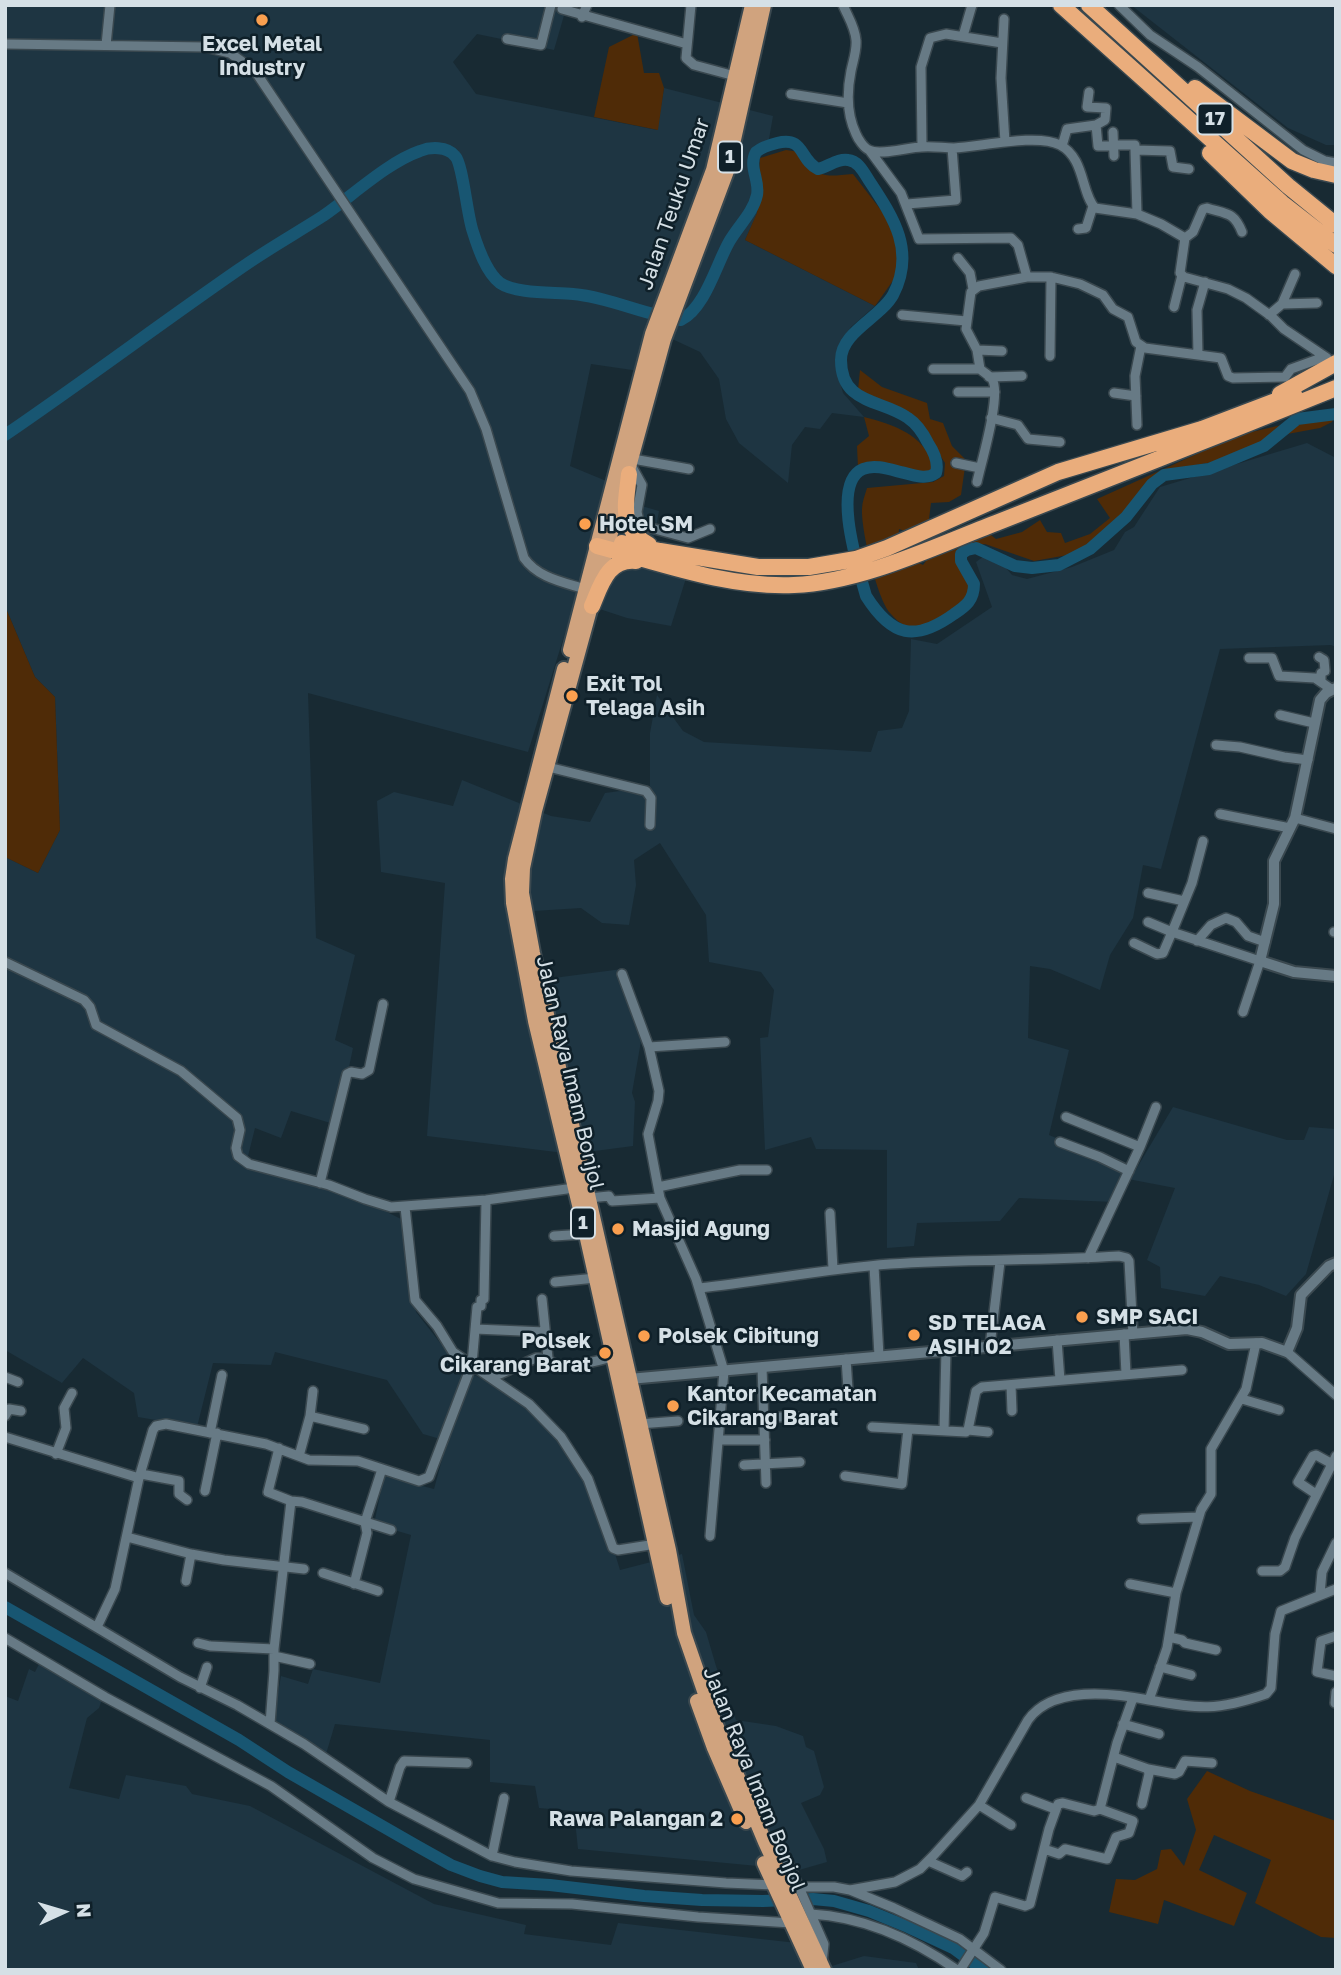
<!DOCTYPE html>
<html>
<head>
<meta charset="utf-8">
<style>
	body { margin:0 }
	#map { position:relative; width:1341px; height:1975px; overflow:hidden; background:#182a33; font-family:"Golos Text",sans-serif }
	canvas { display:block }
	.frame { position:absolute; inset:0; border:7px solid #d5e0e6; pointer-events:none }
	.north { position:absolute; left:28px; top:1877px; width:70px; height:70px; -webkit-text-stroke:5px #0f2029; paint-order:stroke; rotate:86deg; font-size:19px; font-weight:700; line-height:28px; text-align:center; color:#d5e0e6 }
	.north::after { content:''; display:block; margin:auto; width:24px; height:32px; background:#d5e0e6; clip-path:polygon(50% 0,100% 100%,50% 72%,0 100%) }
</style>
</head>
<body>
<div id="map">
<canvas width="1341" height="1975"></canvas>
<div class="frame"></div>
<div class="north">N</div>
</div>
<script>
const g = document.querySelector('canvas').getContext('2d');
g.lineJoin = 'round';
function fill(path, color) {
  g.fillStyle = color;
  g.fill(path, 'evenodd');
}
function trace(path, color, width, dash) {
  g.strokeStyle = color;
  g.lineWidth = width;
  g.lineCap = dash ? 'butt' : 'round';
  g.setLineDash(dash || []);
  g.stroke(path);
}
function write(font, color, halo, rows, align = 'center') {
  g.font = font + ' "Golos Text",sans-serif';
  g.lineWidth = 5;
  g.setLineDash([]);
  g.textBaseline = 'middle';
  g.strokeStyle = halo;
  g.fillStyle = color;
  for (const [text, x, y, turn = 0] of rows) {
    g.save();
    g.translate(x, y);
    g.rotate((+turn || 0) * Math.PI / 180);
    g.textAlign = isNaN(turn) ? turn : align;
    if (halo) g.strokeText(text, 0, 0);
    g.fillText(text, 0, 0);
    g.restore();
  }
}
const built = new Path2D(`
	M5 5H567L554 50 477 34 453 62 476 94 657 130 664 88 773 116 768 145 760 158 757 214 745 240 875 306 851 327 843 344 838 374 843 393 864 417 832 413 820 429 805 427 792 445 788 483 739 443 726 419 719 379 700 352 653 330 639 371 591 364 570 466 616 485 614 498 659 511 652 549 692 559 671 626 627 618 575 601 528 752 308 693 316 938 355 955 335 1040 353 1048 337 1125 291 1111 281 1138 255 1128 245 1168 361 1199 405 1221 416 1312 459 1367 515 1396 575 1456 607 1527 620 1570 682 1554 694 1615 706 1632 716 1666 736 1720 776 1726 803 1736 806 1747 814 1751 824 1787 820 1795 801 1803 824 1849 827 1862 792 1872 768 1867 578 1849 574 1811 539 1808 535 1786 490 1782V1740L335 1724 326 1754 273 1719 281 1676 308 1684 313 1669 380 1683 411 1535 374 1524 384 1476 434 1489 447 1441 423 1434 387 1380 275 1352 271 1365 213 1363 197 1427 138 1417 134 1393 83 1358 62 1383 5 1350V857L38 873 60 830 55 697 35 677 5 606Z
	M1131 5H1336V145H1326L1288 128Z
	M1307 443 1336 458V647L1331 645 1220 649 1161 869 1143 865 1133 918 1110 955 1100 990 1050 969 1030 966 1028 1038 1069 1050 1049 1135 1135 1171 1173 1107 1287 1140H1304L1309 1127 1336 1129V1168L1306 1274 1286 1296 1259 1285 1220 1276 1205 1296 1161 1288 1160 1267 1147 1260 1175 1188 1128 1179 1114 1202 1019 1198 1000 1221 917 1223 914 1246 887 1248V1150L816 1149 811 1137 765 1150 760 1038 768 1037 774 990 761 972 709 962 706 915 660 843 634 860 636 885 629 925 602 923 581 908 518 912 531 981 622 969 641 1041 632 1093 635 1102 633 1146 572 1154 427 1136 445 883 381 872 377 801 394 792 453 806 462 780 551 816 590 822 605 793 650 787V733L657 695 683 731 704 742 871 752 878 731 902 728 909 711 911 639 937 644 992 607 976 562 984 556 999 560 1012 575 1027 579 1072 567 1114 550 1125 532 1134 527 1160 487Z
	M39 1664 102 1699 99 1708 87 1718 69 1788 119 1799 126 1775 186 1786 192 1794 250 1806 434 1904 526 1925 524 1934 611 1945 618 1923 797 1943 812 1970H5V1696L18 1701 29 1669 35 1672Z
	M864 1956 916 1963 919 1970H819Z`);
const green = new Path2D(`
	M637 33 644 73H659L664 88 658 130 594 117 609 47Z
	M786 150 800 152C819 178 821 177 853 174L884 214 898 246 897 275 875 306 745 240 757 213 760 158Z
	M860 370 882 387 927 403 930 419 943 423 952 446 966 460 961 495 949 502 931 503 927 535 914 534 899 529 897 552 923 565 946 533 977 524 996 539 1022 532 1040 520 1047 532 1061 533 1065 543 1090 534 1110 518 1097 499 1239 435 1336 412 1332 422 1320 428 1282 435 1219 461 1167 470 1147 487 1118 529 1085 552 1034 561 985 544 973 546 963 555 960 568 972 591C966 611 962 611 946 623 925 639 907 632 890 613 877 598 861 530 862 509 862 502 865 495 867 488L933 482 944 476 945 463 923 429 866 400 858 390Z
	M864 417C895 425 922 434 935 466L929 475H913L883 467 858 468 857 446 869 436Z
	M5 606 35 677 55 697 60 830 38 873 5 857Z
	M1207 1771 1250 1791 1336 1821V1938L1321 1937 1255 1903 1271 1860 1214 1835 1199 1870 1247 1893 1234 1926 1164 1900 1158 1924 1109 1912 1116 1879 1135 1880 1157 1869 1161 1850 1171 1849 1184 1866 1196 1830 1187 1799Z`);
const river = new Path2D(`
	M5 435C84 381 160 324 238 270 266 250 295 234 323 216 352 196 388 162 420 151 430 147 447 146 455 156 463 164 467 216 473 232 478 248 486 272 500 283 516 294 553 292 573 294 609 297 644 315 681 320 705 308 716 265 729 242 738 226 753 213 757 195 760 180 748 167 756 152 762 147 769 145 777 143 805 136 799 160 818 169 828 167 838 158 848 160 859 161 864 173 870 182 893 217 916 251 893 295 880 318 841 332 841 360 841 405 882 399 908 418 917 424 923 433 928 443 934 452 939 462 936 473 925 481 912 474 900 472 889 469 874 464 863 469 830 483 859 570 866 596 892 637 915 642 954 614 966 606 974 600 974 584L961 561V554L967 550 976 548 1015 566 1032 568 1059 565 1090 549 1126 517 1152 484 1164 475 1209 469 1264 446 1297 419 1336 414
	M5 1607 239 1740 288 1772 417 1846 451 1865 480 1876 502 1882 550 1885 644 1896 702 1900 763 1901 813 1899 834 1901 869 1911 908 1927 953 1948 983 1970`);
const minor = new Path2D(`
	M691 5 686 58 694 65 735 76
	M843 5C848 17 855 27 856 40 857 50 853 61 851 71 847 91 847 115 856 134 858 139 864 148 869 150 880 156 909 147 922 147 933 146 943 148 954 148 980 147 1037 133 1060 145 1085 158 1081 193 1095 208L1137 214 1161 224 1185 238
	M1119 5 1150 35 1198 67 1303 150 1325 161 1336 163
	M562 9 687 44
	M582 17 587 5
	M1004 19 1001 78 1005 142
	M963 36 972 5
	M507 39 541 45 551 5
	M5 44 205 47 230 53 255 71 470 391 486 429 524 558C538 578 563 582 585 589
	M106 45 110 5
	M791 94 848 103
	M1096 125 1098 146H1114
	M1113 132 1114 156
	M1113 145H1135V150
	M1062 146 1067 129 1096 125 1105 120 1106 108 1087 107 1089 92
	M922 147 921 67 930 38 946 34 1002 43
	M870 151 901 193 919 239 1011 238 1018 245 1027 277H1051L1080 284 1103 295 1113 309 1128 317 1136 342 1145 348 1221 358 1228 376 1233 378 1285 377 1291 369 1324 357
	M907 204 956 200 952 148
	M1137 214 1135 150 1170 151 1173 167 1189 169
	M1078 229 1086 228 1093 206
	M1242 232C1234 212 1227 214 1207 208L1203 209 1193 232 1185 238 1180 273 1184 277 1228 289 1246 298 1271 316 1284 329 1327 358
	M958 258 970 273 973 289
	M1282 304 1295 274
	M1174 307 1182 275
	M902 315 966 321
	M1269 315 1282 304 1317 303
	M977 350 1002 351
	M1198 355 1197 310 1205 282
	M1050 356 1051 277
	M933 369H980
	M989 377 1022 376
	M958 392H995
	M1114 393 1136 396
	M991 418 1018 425 1028 439 1060 442
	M1137 425 1135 376 1141 346
	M633 459 689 469
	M956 463 980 468
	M631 465 642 485 637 512 640 525 688 538 710 529
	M977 482C981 463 1002 394 992 379 989 375 983 372 980 369L977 350 966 329 971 292 979 286 1027 277
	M1319 657 1324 660 1325 671 1321 673V681
	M1249 658H1272L1279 676 1315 678 1331 689
	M1280 715 1314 723
	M1216 745 1240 747 1284 757 1308 760
	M548 767 646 791 651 798 650 825
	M1220 814 1290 828
	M1295 818 1336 829
	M1203 841 1192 883 1172 932 1260 961 1243 1012
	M1148 893 1184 901
	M1334 932H1336
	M1197 941 1211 925 1226 918 1236 922 1248 936 1265 942
	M1134 943 1157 954 1163 953 1172 932 1148 922
	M5 962 84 1000 90 1007 96 1025 181 1071 237 1118 240 1130 236 1148 238 1156 249 1164 329 1185 365 1199 391 1207 486 1200 574 1188
	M622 974 649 1047 659 1091 658 1101 648 1134 660 1198 696 1279 724 1371 710 1536
	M649 1047 725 1042
	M1066 1117 1140 1147
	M1060 1142 1100 1157 1129 1171
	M320 1183 347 1074 351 1072 362 1074 369 1070 383 1004
	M658 1187 740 1170H767
	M589 1198 609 1196 612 1201 660 1198
	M405 1207 415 1300 437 1326 453 1352 529 1404 561 1437 588 1479 613 1548 618 1550 656 1544
	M830 1213 833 1269
	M554 1236 586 1234
	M1088 1258 1140 1147 1156 1107
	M874 1266 879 1356
	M555 1282 596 1278
	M699 1288C763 1281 826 1269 890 1264 966 1259 1043 1261 1119 1256L1127 1258 1129 1261 1133 1334
	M542 1299 548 1358
	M475 1329 545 1332
	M1124 1334 1126 1374
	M1057 1340 1060 1380
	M990 1346 1000 1262
	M1287 1352 1336 1395
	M846 1359 848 1389
	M762 1367 766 1483
	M5 1377 18 1382
	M491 1378 536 1358C546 1357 548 1361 556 1364 574 1368 596 1361 612 1357
	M1011 1385 1012 1411
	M1242 1399 1279 1410
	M5 1416 9 1409 21 1411
	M310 1416 364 1429
	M764 1417H805
	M639 1424 678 1421
	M872 1427 966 1432 968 1430 976 1391 982 1387 1182 1370
	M968 1430 988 1432
	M944 1431 946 1350
	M210 1433 222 1375
	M5 1437 139 1478
	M719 1440H765
	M279 1448 268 1492 291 1501
	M56 1454 66 1428 64 1408 72 1393
	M299 1456 310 1416 313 1391
	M744 1465 800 1462
	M141 1474 179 1481V1494L187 1500
	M845 1476 902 1484 908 1429
	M205 1491 217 1433
	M1316 1494 1298 1482 1313 1456 1316 1455 1336 1466
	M1142 1519 1199 1517
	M127 1537 191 1554 224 1560 304 1569
	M1262 1571H1280L1285 1567 1295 1538 1336 1456
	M5 1573 180 1677 237 1705 304 1744 389 1802 492 1856 515 1862 571 1871 726 1883 774 1885
	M323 1573 378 1591
	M186 1581 191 1554
	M354 1584 367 1533 365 1522 382 1469
	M1130 1584 1176 1593
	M1320 1594 1322 1572 1336 1543
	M97 1627 115 1589 139 1478 153 1430 156 1426 166 1424 266 1444 309 1460 358 1461 419 1481 429 1477 472 1364 477 1307 481 1306V1300L484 1299 486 1200
	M1336 1636 1321 1641 1317 1672 1336 1676
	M1169 1637 1182 1640 1185 1643 1216 1650
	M5 1638 105 1697 271 1786 373 1858 414 1879 498 1903 572 1904 698 1917 791 1923
	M198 1643 210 1646 274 1649
	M274 1656 310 1664
	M1160 1667 1191 1675
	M200 1688 207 1667
	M1149 1700C1199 1709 1217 1711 1266 1694L1271 1688 1275 1634 1281 1611 1336 1589
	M1335 1703 1336 1692
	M270 1724 274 1671V1649L291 1501 302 1502 391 1530
	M1123 1724 1159 1734
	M1114 1757 1148 1769 1149 1774 1142 1804
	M1148 1769 1175 1774 1179 1772 1185 1761 1212 1763
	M1026 1798 1055 1809
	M389 1802 400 1767 404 1761 467 1763
	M979 1805 1011 1825
	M765 1842 778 1846 784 1853 824 1944 822 1963
	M1044 1849 1059 1854 1065 1849 1107 1859 1116 1837 1129 1833 1133 1821 1100 1809
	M492 1856 504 1798
	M928 1861 962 1876 967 1872
	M799 1887H834L850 1890 894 1908 960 1939 1001 1970
	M850 1890 895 1882 920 1869 933 1856 979 1805 1028 1720C1053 1685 1113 1693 1149 1700L1167 1648 1176 1593 1201 1510 1211 1494V1449L1246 1389 1256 1343
	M811 1914C865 1917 913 1939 957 1970
	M960 1970 984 1933 995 1897 1025 1906 1030 1904 1049 1829 1058 1804 1063 1803 1094 1811 1100 1809 1117 1743 1133 1698`);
const tertiary = new Path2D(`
	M1336 688 1326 693 1320 700 1295 818 1274 861V904L1260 961 1294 972 1336 976
	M629 1379 1187 1329 1202 1332 1229 1344 1262 1343 1287 1352 1297 1328 1301 1295 1329 1266 1336 1263`);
const trunk = new Path2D(`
	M764 5 727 171 664 339 535 811 523 868 522 893 533 953 669 1550 684 1633 714 1720 765 1842 824 1970
	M570 650 652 334 713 170 752 5
	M564 669 515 859 512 879 513 903 535 1021 586 1234 667 1598
	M697 1701 714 1748 746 1822
	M764 1863 813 1970`);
const motorway = new Path2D(`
	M1061 5 1282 203 1336 245
	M1089 5 1288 186 1336 225
	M1195 88 1292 161 1314 170 1336 175
	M1210 153 1270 211 1336 266
	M1280 394 1336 363
	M629 474C626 505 618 527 649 545
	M622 543 660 551 758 567H809L856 559 887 548 1058 472 1202 429 1294 394
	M597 546C661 563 727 588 794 585 862 582 933 547 996 523 1109 479 1223 434 1336 388
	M592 606C601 585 608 558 636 561`);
const markers = [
	[262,20,7,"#fa9f4f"],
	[585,524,7,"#fa9f4f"],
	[572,696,7,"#fa9f4f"],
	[618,1229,7,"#fa9f4f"],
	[1082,1317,7,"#fa9f4f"],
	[914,1335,7,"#fa9f4f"],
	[644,1336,7,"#fa9f4f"],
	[605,1353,7,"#fa9f4f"],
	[673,1406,7,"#fa9f4f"],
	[737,1819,7,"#fa9f4f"]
];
const shields = [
	[1215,119,35],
	[730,157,24],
	[583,1223,24]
];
const shieldNames = [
	["17",1215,119],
	["1",730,157],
	["1",583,1223]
];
const poiNames = [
	["Excel Metal",262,44,"center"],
	["Industry",262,68,"center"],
	["Hotel SM",599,524],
	["Exit Tol",586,684],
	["Telaga Asih",586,708],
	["Masjid Agung",632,1229],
	["SMP SACI",1096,1317],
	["SD TELAGA",928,1323],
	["ASIH 02",928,1347],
	["Polsek Cibitung",658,1336],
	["Polsek",591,1341,"right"],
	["Cikarang Barat",591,1365,"right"],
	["Kantor Kecamatan",687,1394],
	["Cikarang Barat",687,1418],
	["Rawa Palangan 2",723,1819,"right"]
];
const streetNames = [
	["Jalan Teuku Umar",674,204,-71],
	["Jalan Raya Imam Bonjol",570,1073,77],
	["Jalan Raya Imam Bonjol",754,1779,68]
];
fill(built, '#1e3542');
fill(green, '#4f2b07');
trace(river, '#185672', 12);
trace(minor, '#3a484f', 12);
trace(tertiary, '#3a484f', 14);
trace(trunk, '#3a484f', 18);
trace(motorway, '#3a484f', 19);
trace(minor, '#677a85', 9);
trace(tertiary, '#677a85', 10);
trace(trunk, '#d0a37e', 14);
trace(motorway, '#eaad7c', 16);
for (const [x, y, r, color] of markers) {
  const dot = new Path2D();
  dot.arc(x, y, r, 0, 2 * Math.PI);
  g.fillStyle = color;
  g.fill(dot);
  trace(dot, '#0f2029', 2.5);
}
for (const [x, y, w] of shields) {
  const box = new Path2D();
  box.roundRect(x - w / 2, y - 15.5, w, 31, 5);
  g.fillStyle = '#0f2029';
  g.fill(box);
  trace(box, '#d5e0e6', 2);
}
write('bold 19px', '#d5e0e6', null, shieldNames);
write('bold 21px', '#d5e0e6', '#0f2029', poiNames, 'left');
write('21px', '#d5e0e6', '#0f2029', streetNames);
</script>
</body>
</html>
